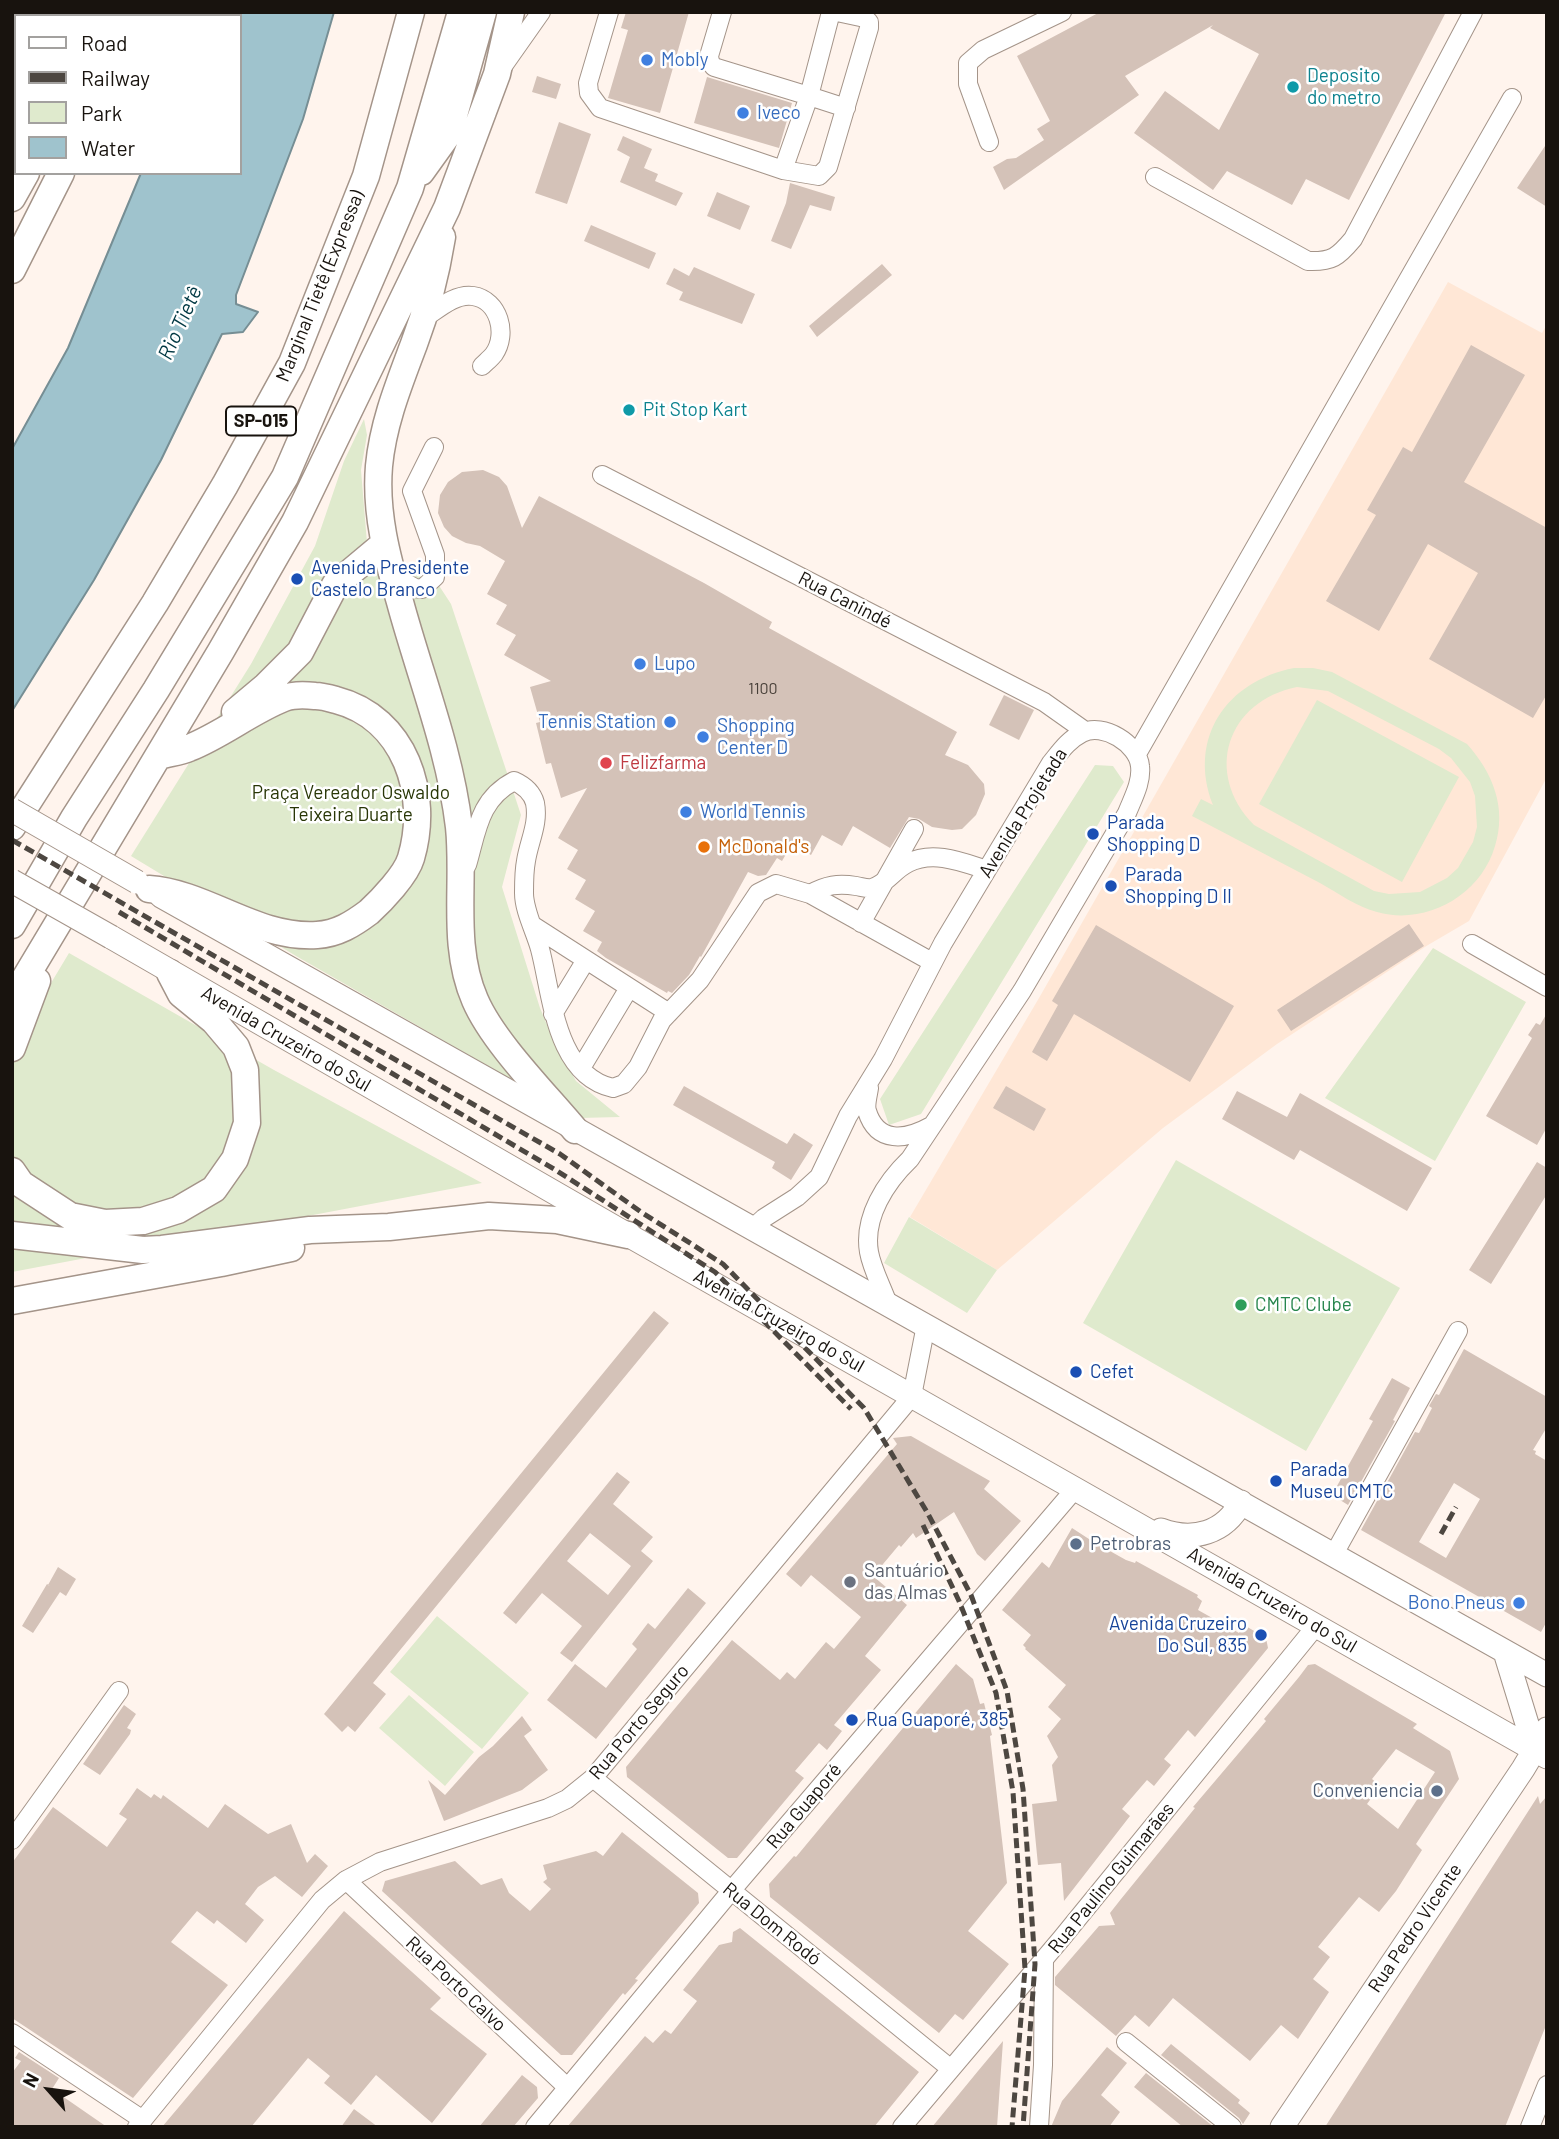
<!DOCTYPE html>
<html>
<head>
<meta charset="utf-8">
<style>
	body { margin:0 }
	#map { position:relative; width:1559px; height:2139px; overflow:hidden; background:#fff4ed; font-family:Barlow,sans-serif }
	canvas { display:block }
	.frame { position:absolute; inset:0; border:14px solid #18130e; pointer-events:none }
	.legend { position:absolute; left:14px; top:14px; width:228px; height:161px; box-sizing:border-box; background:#fff; border:2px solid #a3a19f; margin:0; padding:9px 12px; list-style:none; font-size:21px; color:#18130e }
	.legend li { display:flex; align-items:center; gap:14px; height:35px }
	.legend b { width:35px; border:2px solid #a3a19f }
	.north { position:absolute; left:14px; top:2055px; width:70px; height:70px; -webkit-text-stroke:5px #fff; paint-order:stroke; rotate:298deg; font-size:19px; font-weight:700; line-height:28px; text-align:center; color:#18130e }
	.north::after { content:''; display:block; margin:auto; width:24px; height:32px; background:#18130e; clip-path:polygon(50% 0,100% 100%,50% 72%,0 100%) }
</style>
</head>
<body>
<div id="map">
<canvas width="1559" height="2139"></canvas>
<div class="frame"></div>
<ul class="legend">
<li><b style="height:9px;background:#fff"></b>Road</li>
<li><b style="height:9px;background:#4d4741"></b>Railway</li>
<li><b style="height:19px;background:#dfeacd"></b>Park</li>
<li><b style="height:19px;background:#9fc3cd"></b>Water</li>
</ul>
<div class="north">N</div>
</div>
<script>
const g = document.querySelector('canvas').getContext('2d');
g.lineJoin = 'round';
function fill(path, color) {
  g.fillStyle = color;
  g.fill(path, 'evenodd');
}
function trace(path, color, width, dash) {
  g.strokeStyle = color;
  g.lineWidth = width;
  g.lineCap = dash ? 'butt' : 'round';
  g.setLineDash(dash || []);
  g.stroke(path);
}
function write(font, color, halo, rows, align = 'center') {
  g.font = font + ' Barlow,sans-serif';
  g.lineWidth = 5;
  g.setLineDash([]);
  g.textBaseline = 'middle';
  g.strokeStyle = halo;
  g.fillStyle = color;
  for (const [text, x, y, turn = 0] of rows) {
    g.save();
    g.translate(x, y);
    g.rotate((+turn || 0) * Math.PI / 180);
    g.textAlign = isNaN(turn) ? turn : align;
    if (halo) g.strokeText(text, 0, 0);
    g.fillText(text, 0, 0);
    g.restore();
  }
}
const built = new Path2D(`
	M1448 282 1542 333 1547 324V777L1469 921 1428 945 1277 1044 1163 1128 997 1270 910 1217 1039 998Z`);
const green = new Path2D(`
	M364 419 367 435 361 470 367 543 421 575 436 581 451 604 521 815 502 887 540 1008 555 1044 576 1081 620 1117 579 1118 296 956 131 856 251 664 315 546 344 461Z
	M1294 668H1313L1332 672 1467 744C1493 773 1507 808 1495 846 1481 895 1426 926 1377 912 1357 907 1338 893 1320 883 1277 861 1235 838 1192 816L1201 799 1213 805C1187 738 1227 681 1294 668ZM1297 687 1328 691 1439 749 1451 758 1470 782 1475 796 1477 827 1473 842 1458 868 1447 878 1420 892 1389 894 1374 891 1254 825C1203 773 1227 701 1297 687Z
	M1317 700 1459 777 1402 882 1259 804Z
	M1095 765 1113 766 1124 782 921 1114 889 1125 880 1099Z
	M1433 948 1526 1002 1435 1161 1325 1098Z
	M69 953 274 1070 482 1183 12 1272V1048Z
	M1176 1160 1400 1288 1306 1451 1083 1323Z
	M909 1217 997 1270 967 1313 884 1263Z
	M437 1616 529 1693 482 1749 390 1672Z
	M409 1695 474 1752 445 1786 379 1728Z`);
const water = new Path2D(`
	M203 12H334L303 119 236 295V304L258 312 243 332 222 334 161 460 94 580 12 711V449L68 348 141 173H240V16H202Z`);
const building = new Path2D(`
	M626 12H689L660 113 608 98 628 30 621 28Z
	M1100 12H1446L1349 200 1306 179 1292 205 1227 171 1213 190 1134 133 1165 91 1219 130 1259 54 1210 28 1213 25 1125 76 1139 95 1004 190 993 167 1007 159 1016 158 1044 140 1037 129 1050 121 1017 56Z
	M537 76 561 84 556 99 532 92Z
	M707 77 792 103 779 148 694 123Z
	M559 122 591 134 567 204 535 193Z
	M623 136 652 149 644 168 658 174 655 181 683 193 676 206 620 182 630 157 617 150Z
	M1547 143V207L1517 188Z
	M790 183 835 197 831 211 810 205 791 249 771 241 786 203Z
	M717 192 750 206 740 230 707 216Z
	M591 225 656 253 649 269 584 241Z
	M882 264 892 275 817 337 809 326Z
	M694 267 755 294 742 324 679 300 683 292 666 284 674 268 689 276Z
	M1471 345 1525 375 1464 482 1547 528V694L1533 718 1429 659 1478 573 1428 544 1379 631 1326 601 1376 515 1367 510 1403 447 1412 452Z
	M483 470 499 477 507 486 522 528 539 496 704 583 772 622 769 628 957 732 945 755 968 765 984 784 985 794 976 815 962 829 952 830 932 827 919 819 909 817 890 848 853 826 842 846 822 835 811 855 792 844 782 861 777 858 766 875 758 876 748 872 701 957 700 956 689 975 672 993 668 991 667 993 606 958 597 951 602 942 583 931 595 911 575 899 586 880 567 869 578 850 558 838 587 788 561 798 551 763 546 764 536 723 540 722 530 687 551 681 504 655 516 635 496 624 507 605 487 594 505 561 480 546 466 543 452 536 444 527 438 513 440 495 448 482 462 472Z
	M1004 695 1034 710 1019 740 989 725Z
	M1409 924 1424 946 1291 1031 1277 1010Z
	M1096 925 1234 1006 1190 1082 1074 1014 1047 1061 1032 1052 1058 1005 1052 1001Z
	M1547 1013V1127L1537 1145 1486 1116 1532 1038 1528 1035 1536 1023 1540 1025Z
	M684 1086 787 1144 794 1133 813 1145 791 1180 772 1168 775 1162 673 1105Z
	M1006 1086 1046 1109 1034 1131 993 1108Z
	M1237 1091 1287 1117 1300 1093 1432 1168 1407 1211 1300 1150 1294 1160 1222 1119Z
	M1537 1162 1547 1168V1194L1491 1284 1469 1270Z
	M654 1311 669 1323 373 1683 386 1694 355 1732 348 1726 342 1732 324 1714Z
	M1464 1349 1547 1397V1427L1533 1450 1536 1451 1535 1454 1547 1461V1621L1541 1632 1361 1530 1415 1432 1419 1433 1432 1408 1429 1406 1436 1394 1439 1395ZM1454 1483 1480 1499 1446 1558 1419 1542Z
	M1392 1378 1410 1388 1393 1420 1395 1421 1348 1505 1332 1495 1373 1421 1369 1419Z
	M911 1436 990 1481 984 1489 1021 1521 985 1561 977 1554 954 1512 916 1538 913 1533 901 1547 899 1545 873 1576 907 1605 865 1656 881 1670 834 1725 842 1731 827 1750 819 1743 795 1771 804 1778 737 1858H728L627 1777 626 1767 732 1640 780 1680 787 1672 795 1679 826 1642 834 1649 861 1617 811 1575 801 1587 786 1574 897 1444 893 1438Z
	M617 1472 630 1482 613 1504 653 1537 641 1551 653 1561 572 1662 560 1653 582 1626 542 1593 516 1624 503 1613ZM590 1533 631 1566 608 1595 567 1561Z
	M1072 1528 1092 1541 1126 1560 1135 1563 1136 1561 1198 1595 1197 1597 1202 1601 1198 1610 1239 1633 1244 1625 1266 1638 1268 1648 1195 1737 1188 1730 1164 1759 1171 1765 1154 1786 1147 1780 1122 1809 1130 1816 1064 1901 1061 1863 1038 1865 1032 1804 1057 1801 1052 1765 1058 1757 1047 1736 1061 1719 1048 1707 1066 1685 1025 1649 1026 1648 1023 1645 1031 1635 1002 1610 1042 1562 1049 1568Z
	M58 1567 76 1579 66 1596 60 1592 33 1633 22 1626 47 1584 50 1586 48 1585Z
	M688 1588 706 1603 596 1739 547 1700 575 1664 606 1688 637 1649 632 1644 648 1623 655 1629Z
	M956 1664 973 1679 980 1704 984 1703 992 1735 990 1736 1007 1883 968 1931 1009 1964 963 2020 955 2014 939 2033 770 1897 769 1884 794 1856 796 1857Z
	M1315 1664 1417 1724 1413 1728 1450 1751 1459 1779 1416 1844 1422 1850 1396 1891 1379 1912 1359 1897 1318 1947 1330 1957 1313 1979 1329 1992 1298 2039 1281 2025 1250 2061 1173 1998 1149 2027 1135 2015 1116 2036 1055 1985V1977L1099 1926 1115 1925 1110 1913 1121 1899 1195 1808 1193 1807 1266 1721 1264 1719 1299 1677 1308 1665ZM1396 1749 1435 1772 1398 1829 1367 1804 1380 1786 1372 1779Z
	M124 1705 136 1714 127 1728 131 1730 130 1734 100 1775 83 1764Z
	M522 1716 532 1730 524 1736 548 1770 522 1790 444 1821 428 1780 445 1795 479 1757 493 1746Z
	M137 1788 151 1798 154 1794 161 1799 163 1795 208 1828 225 1804 268 1834 291 1824 307 1863 315 1854 328 1866 302 1897 275 1876 258 1887 245 1904 264 1920 246 1943 217 1920 214 1924 197 1911 171 1942 228 1985 133 2098 12 2018V1863L53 1807 107 1847 127 1819 119 1814Z
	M1538 1796 1540 1804 1547 1796V2023L1505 2127H1325Z
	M622 1832 698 1893 699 1903 635 1979 638 1980 625 1995 623 1993 572 2055H561L382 1891 385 1881 455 1861 481 1885 502 1878 509 1893 530 1911 551 1889 543 1882 547 1879 543 1865 596 1851 603 1856Z
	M344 1911 441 1998 430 2009 487 2054 432 2123 376 2075 351 2105 324 2083 330 2076 308 2058 251 2127H162Z
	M740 1928 919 2072 874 2127H567L645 2036 653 2043 665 2030 671 2034 697 2001 683 1990 719 1945 732 1942 733 1932Z
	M1003 2041 997 2127H932L978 2071Z
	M1171 2044 1240 2100 1238 2103 1250 2113 1243 2124 1239 2118 1161 2055Z
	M1107 2047 1127 2063 1101 2095 1120 2112 1109 2127H1051L1062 2101Z
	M19 2052 59 2078 52 2089 107 2127H12V2073L21 2061 15 2058Z
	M1146 2073 1214 2127H1183L1134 2087Z
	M522 2075 537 2087 538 2098 513 2127H479Z
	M354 2109 378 2127H341Z`);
const minor = new Path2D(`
	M609 12 588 83 589 93 600 108 783 170 819 176 828 167 869 28V22L865 18 837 12
	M722 12 709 56 710 62 714 67 809 96 831 12
	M503 66 541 12
	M989 142 968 84V63L983 50 1062 12
	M783 170 809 96 846 108
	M1155 177 1308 261C1332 262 1338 257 1353 239L1473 12
	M423 319C437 310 455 293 473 296 499 300 508 334 494 354 491 358 486 362 482 366
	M602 475 1044 702 1085 731
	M393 576 415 588 422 589 435 577V555L412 491 434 447
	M1138 752 1512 98
	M467 865C477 831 479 799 514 781 523 785 532 792 535 803 539 824 529 841 526 861 524 871 524 882 524 893 524 911 535 931 540 949 552 994 555 1075 613 1088L624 1084 638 1067 662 1020 700 980 758 893 776 884 810 894C826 885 838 883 856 886 862 887 867 889 872 888 886 884 895 869 908 863 933 850 962 862 987 870
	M810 894 932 962
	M861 923 914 829
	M532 925 669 1013
	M1472 944 1547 987
	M553 1014 586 960
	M581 1068 629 988
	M869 1088C868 1095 865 1105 867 1111 877 1144 906 1140 931 1126
	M752 1229 764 1218 797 1197 819 1177 848 1116 883 1059 943 943 1051 763C1060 752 1068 740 1082 733 1103 722 1138 744 1140 766 1142 782 1133 798 1127 813L1022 991 910 1159C886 1182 863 1217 869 1252 872 1269 882 1287 888 1304
	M1334 1554 1458 1331
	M593 1778 951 2069
	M12 1840 119 1691
	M346 1880 567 2087
	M12 2033 143 2120
	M1126 2042 1232 2127
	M137 2127 322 1900 346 1880 380 1862 548 1808 567 1799 593 1778 912 1396 926 1325
	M535 2127 731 1891 1075 1489
	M902 2127 1061 1939 1316 1626
	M1039 2127 1043 2065 1044 1959
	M1530 2127 1547 2085`);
const major = new Path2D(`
	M161 896 1547 1675
	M111 937 628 1235 1547 1757
	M1161 1530C1193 1542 1225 1533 1241 1502
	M1505 1652 1535 1750
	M1282 2127 1523 1769 1547 1729`);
const highway = new Path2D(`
	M30 16 31 12
	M60 16 61 12
	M88 16 90 12
	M130 16 131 12
	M12 73 16 62
	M12 123 16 116
	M12 160 16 155
	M421 172 449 133 483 12
	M12 198 26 173
	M442 237C436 274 427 310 414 344 399 384 383 423 379 466 375 513 387 557 400 602 420 676 450 750 459 827 465 885 451 945 475 1000 493 1042 545 1094 575 1130
	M12 270 61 173
	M235 712 266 686 300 652 335 585 384 544
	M12 827 155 603 225 485 292 363 366 176 411 12
	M149 889C207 893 256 939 317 935 337 934 353 924 369 912 382 900 406 875 411 858 430 794 405 718 336 700 329 698 322 696 315 696 306 695 292 695 284 698 251 711 222 735 189 748 180 752 169 753 159 756
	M12 925 74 818 156 690 285 477 410 188 461 12
	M12 1000 221 651 295 522 447 208 497 74 511 12
	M12 1048 37 981
	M12 1171 21 1184 70 1216 105 1223 143 1221 178 1210 214 1189 235 1159 247 1123 245 1070 236 1047 214 1021 181 994 170 973
	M12 1235 143 1250 162 1249 310 1230 389 1227 489 1216 557 1220 628 1235
	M12 1301 221 1263 291 1248`);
const rail = new Path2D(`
	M12 840 560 1154 641 1212 723 1264 864 1408 927 1512 971 1595 1007 1691 1023 1789 1035 1964 1023 2127
	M119 912 554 1169 715 1272 851 1409
	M923 1525 959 1601 996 1693 1013 1792 1025 1969 1012 2127
	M1441 1534 1456 1507`);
const majorBridge = new Path2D(`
	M12 810 137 882
	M12 881 111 937`);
const markers = [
	[647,60,7,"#3f7fe0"],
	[1293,87,7,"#0f9aa8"],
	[743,113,7,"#3f7fe0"],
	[629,410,7,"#0f9aa8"],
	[297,579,7,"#1a4fb4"],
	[640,664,7,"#3f7fe0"],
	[670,722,7,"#3f7fe0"],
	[703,737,7,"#3f7fe0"],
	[606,763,7,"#e0444e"],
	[686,812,7,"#3f7fe0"],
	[1093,834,7,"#1a4fb4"],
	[704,847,7,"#e8710a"],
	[1111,886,7,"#1a4fb4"],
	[1241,1305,7,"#2e9e5b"],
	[1076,1372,7,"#1a4fb4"],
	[1276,1481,7,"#1a4fb4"],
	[1076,1544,7,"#5c6f8a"],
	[850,1582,7,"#6b7280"],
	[1519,1603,7,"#3f7fe0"],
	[1261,1635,7,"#1a4fb4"],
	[852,1720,7,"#1a4fb4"],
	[1437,1791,7,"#5c6f8a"]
];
const numberNames = [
	["1100",763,689]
];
const shields = [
	[261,421,70]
];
const shieldNames = [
	["SP-015",261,421]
];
const shopNames = [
	["Mobly",661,60],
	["Iveco",757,113],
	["Lupo",654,664],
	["Tennis Station",656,722,"right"],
	["Shopping",717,726],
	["Center D",717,748],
	["World Tennis",700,812],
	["Bono Pneus",1505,1603,"right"]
];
const cultureNames = [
	["Deposito",1307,76],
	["do metro",1307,98],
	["Pit Stop Kart",643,410]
];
const streetNames = [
	["Marginal Tietê (Expressa)",320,286,-68],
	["Rua Canindé",845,600,27],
	["Avenida Projetada",1023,813,-58],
	["Avenida Cruzeiro do Sul",286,1039,30],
	["Avenida Cruzeiro do Sul",779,1321,29],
	["Avenida Cruzeiro do Sul",1272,1600,30],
	["Rua Porto Seguro",639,1722,-50],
	["Rua Guaporé",804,1806,-50],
	["Rua Paulino Guimarães",1111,1878,-51],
	["Rua Dom Rodó",772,1924,39],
	["Rua Pedro Vicente",1415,1928,-56],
	["Rua Porto Calvo",456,1984,43]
];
const transitNames = [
	["Avenida Presidente",311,568],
	["Castelo Branco",311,590],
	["Parada",1107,823],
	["Shopping D",1107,845],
	["Parada",1125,875],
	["Shopping D II",1125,897],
	["Cefet",1090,1372],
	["Parada",1290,1470],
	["Museu CMTC",1290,1492],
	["Avenida Cruzeiro",1247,1624,"right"],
	["Do Sul, 835",1247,1646,"right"],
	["Rua Guaporé, 385",866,1720]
];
const healthNames = [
	["Felizfarma",620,763]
];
const parkNames = [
	["Praça Vereador Oswaldo",351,793],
	["Teixeira Duarte",351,815]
];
const foodNames = [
	["McDonald's",718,847]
];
const leisureNames = [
	["CMTC Clube",1255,1305]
];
const serviceNames = [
	["Petrobras",1090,1544],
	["Conveniencia",1423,1791,"right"]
];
const worshipNames = [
	["Santuário",864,1571],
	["das Almas",864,1593]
];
const waterNames = [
	["Rio Tietê",180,323,-66]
];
fill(built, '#ffe7d6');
fill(green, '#dfeacd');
fill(water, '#9fc3cd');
trace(water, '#768e94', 2);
fill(building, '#d4c2b8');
trace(minor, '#a49489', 20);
trace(major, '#a49489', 25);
trace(highway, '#a49489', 29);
trace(minor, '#fff', 18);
trace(major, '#fff', 23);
trace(highway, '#fff', 26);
trace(rail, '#4d4741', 5, [10, 5]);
trace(majorBridge, '#a49489', 25, []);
trace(majorBridge, '#fff', 23);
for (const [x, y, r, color] of markers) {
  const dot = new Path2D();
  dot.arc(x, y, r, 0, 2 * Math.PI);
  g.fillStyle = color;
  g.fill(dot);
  trace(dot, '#fff', 2.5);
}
write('16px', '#473f38', null, numberNames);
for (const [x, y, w] of shields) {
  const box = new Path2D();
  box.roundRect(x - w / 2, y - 14.5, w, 29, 5);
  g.fillStyle = '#fff';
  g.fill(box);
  trace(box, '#18130e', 2);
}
write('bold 18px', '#18130e', null, shieldNames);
write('19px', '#366cbe', '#fff', shopNames, 'left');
write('19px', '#0d838f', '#fff', cultureNames, 'left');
write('19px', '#18130e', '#fff', streetNames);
write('19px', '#164399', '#fff', transitNames, 'left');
write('19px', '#be3a42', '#fff', healthNames, 'left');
write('19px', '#283606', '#fff', parkNames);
write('19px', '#c56008', '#fff', foodNames, 'left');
write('19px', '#27864d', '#fff', leisureNames, 'left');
write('19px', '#4e5e75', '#fff', serviceNames, 'left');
write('19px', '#5b616d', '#fff', worshipNames, 'left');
write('italic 21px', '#003843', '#fff', waterNames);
</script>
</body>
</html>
